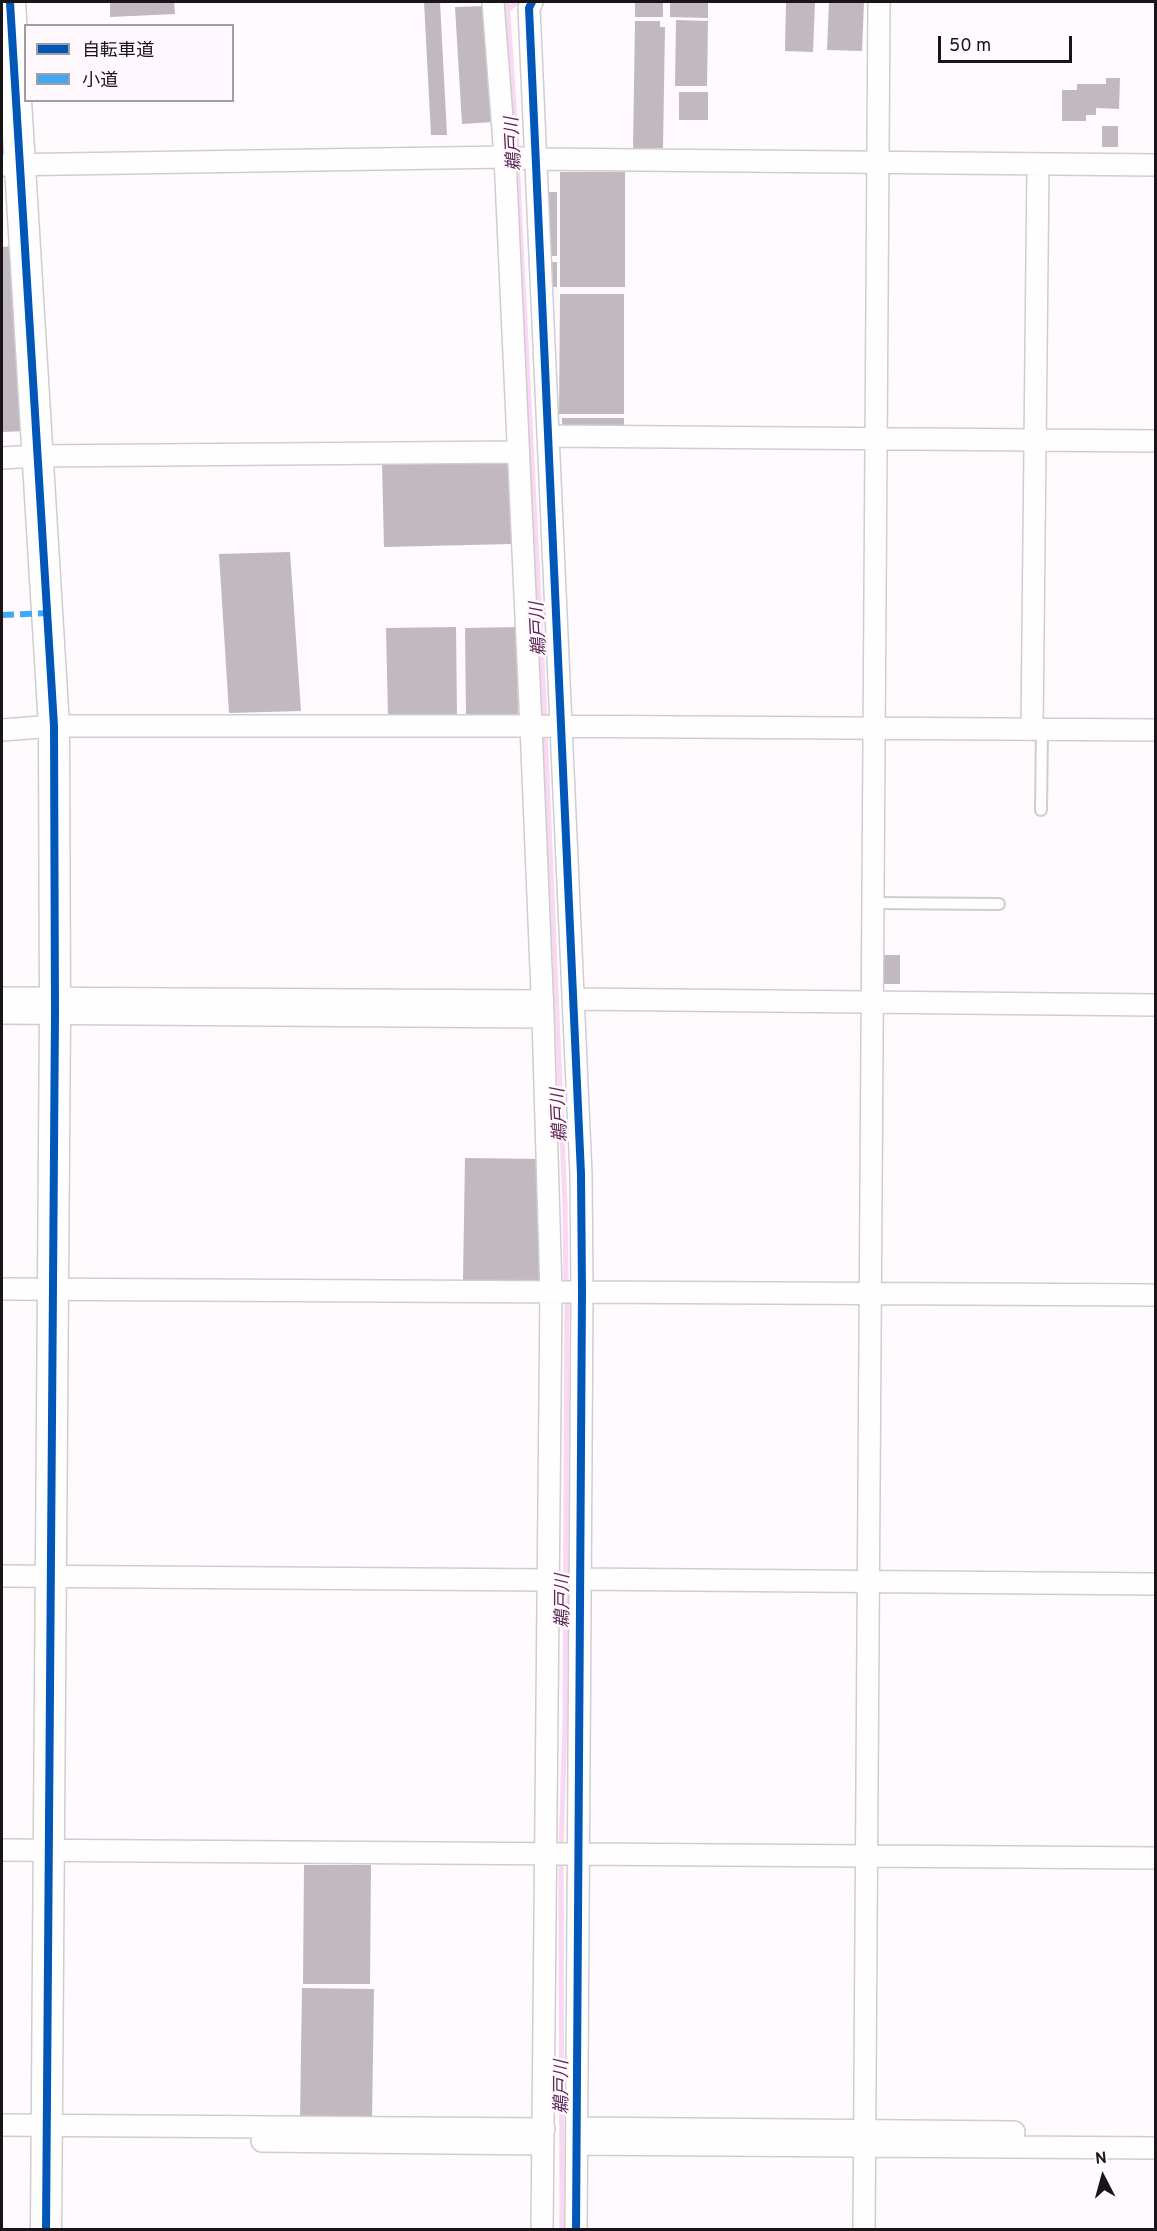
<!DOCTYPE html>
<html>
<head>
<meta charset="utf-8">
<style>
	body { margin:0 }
	#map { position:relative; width:1157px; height:2231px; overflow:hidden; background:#fefafd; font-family:Overpass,"Noto Sans JP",sans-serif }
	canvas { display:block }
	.frame { position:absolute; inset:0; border:3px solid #191418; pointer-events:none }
	.legend { position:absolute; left:24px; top:24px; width:210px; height:78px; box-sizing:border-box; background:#fff9fe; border:2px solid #a39da2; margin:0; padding:8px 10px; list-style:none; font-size:18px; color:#191418 }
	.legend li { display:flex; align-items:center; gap:12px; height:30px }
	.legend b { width:30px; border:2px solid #a39da2 }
	.north { position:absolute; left:1073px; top:2147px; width:60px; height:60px; -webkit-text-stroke:4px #fff9fe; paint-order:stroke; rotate:354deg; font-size:16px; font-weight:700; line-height:24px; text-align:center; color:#191418 }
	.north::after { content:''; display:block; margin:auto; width:21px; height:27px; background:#191418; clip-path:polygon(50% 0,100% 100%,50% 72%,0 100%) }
	.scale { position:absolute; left:938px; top:36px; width:134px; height:27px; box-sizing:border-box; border:3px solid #191418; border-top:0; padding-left:8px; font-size:18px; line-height:21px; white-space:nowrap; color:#191418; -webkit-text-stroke:4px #fff9fe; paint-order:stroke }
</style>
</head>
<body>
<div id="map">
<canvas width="1157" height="2231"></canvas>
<div class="frame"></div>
<ul class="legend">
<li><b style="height:8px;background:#0057b8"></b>自転車道</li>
<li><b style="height:8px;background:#3fa9f5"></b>小道</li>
</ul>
<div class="north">N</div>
<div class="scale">50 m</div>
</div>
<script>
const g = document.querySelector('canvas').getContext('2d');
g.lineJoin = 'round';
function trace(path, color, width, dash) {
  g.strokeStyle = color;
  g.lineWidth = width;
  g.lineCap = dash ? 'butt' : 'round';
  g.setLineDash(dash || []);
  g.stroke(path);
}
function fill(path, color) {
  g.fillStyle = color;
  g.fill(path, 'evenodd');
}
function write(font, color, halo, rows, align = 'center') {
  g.font = font + ' Overpass,"Noto Sans JP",sans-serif';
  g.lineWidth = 5;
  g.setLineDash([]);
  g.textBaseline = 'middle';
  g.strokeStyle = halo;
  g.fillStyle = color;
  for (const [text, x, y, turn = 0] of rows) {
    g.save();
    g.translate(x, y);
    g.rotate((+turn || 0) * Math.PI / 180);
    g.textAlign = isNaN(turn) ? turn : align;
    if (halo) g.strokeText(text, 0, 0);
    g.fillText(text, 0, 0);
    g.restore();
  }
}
const stream = new Path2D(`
	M507 2 517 152
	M509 9 517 2
	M517 162 545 722
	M545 731 565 1205 566 1288
	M561 1849 565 1721 567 1298
	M561 1859 562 2230`);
const building = new Path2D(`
	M110 2H174L175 14 110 17Z
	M424 2H440L447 135H431Z
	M635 2H663V17H635Z
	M670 2H708V18L670 17Z
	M786 2H815L813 52 785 51Z
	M829 2H864L862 51 827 50Z
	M487 6 493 122 462 124 455 7Z
	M676 20 708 21 707 86H675Z
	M635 21H660V27H665L663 148H633Z
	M1106 78H1120L1119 109 1096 108V115H1086V121H1062V90H1077V84H1106Z
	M679 92H708V120H679Z
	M1102 126H1118V147H1102Z
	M560 172H625V287H560Z
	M547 192H557V256H547Z
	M14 246 26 431 2 432V247Z
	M549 262H557V287H549Z
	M560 294H624V414H559Z
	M562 418H624V429H562Z
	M510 461 511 544 384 547 382 463Z
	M290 552 301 711 229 713 219 554Z
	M456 627 457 716 388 717 386 628Z
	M517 627 518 715H466L465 628Z
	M884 955H900V984H884Z
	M465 1158 541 1159 539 1281 463 1280Z
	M304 1865H371L370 1984H303Z
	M302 1988 374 1989 372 2120 300 2119Z`);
const lane = new Path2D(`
	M1041 810 1042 729
	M873 903 999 904`);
const street = new Path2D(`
	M493 2 505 157 531 726 543 1017 551 1291 542 2230
	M532 2 529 8 581 1174 582 1291 576 2230
	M2 165 505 157 537 159 1156 165
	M550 436 1156 441
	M2 458 38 456 518 452
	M1032 729 1038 164
	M2 730 54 726H531L1156 730
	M2 998 543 1001
	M574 999 1156 1005
	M2 1013 543 1017
	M2 1289 1156 1295
	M2 1576 549 1580
	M580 1579 1156 1584
	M2 1850 1156 1858
	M2 2125 544 2129
	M577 2128 1014 2132
	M262 2141 543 2144
	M577 2144 1156 2148
	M864 2230 879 2`);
const secondary = new Path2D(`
	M10 2 54 726 55 1014 46 2230`);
const quiet = new Path2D(`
	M2 615 47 613`);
const cycleway = new Path2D(`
	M10 2 54 726 55 1014 46 2230
	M532 2 529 8 581 1174 582 1291 576 2230`);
const waterNames = [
	["鵜戸川",515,144,-93],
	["鵜戸川",540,629,-93],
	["鵜戸川",561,1115,-93],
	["鵜戸川",564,1601,-90],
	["鵜戸川",563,2087,-90]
];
trace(stream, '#f8d8f2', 5);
fill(building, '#c2b8c0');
trace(lane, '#d0cccf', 14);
trace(street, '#d0cccf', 24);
trace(secondary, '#d0cccf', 33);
trace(lane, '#fffeff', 10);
trace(street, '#fffeff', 21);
trace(secondary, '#fffeff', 30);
trace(quiet, '#3fa9f5', 6, [12, 6]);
trace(cycleway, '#0057b8', 8);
write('italic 18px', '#5b2955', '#fff9fe', waterNames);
</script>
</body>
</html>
